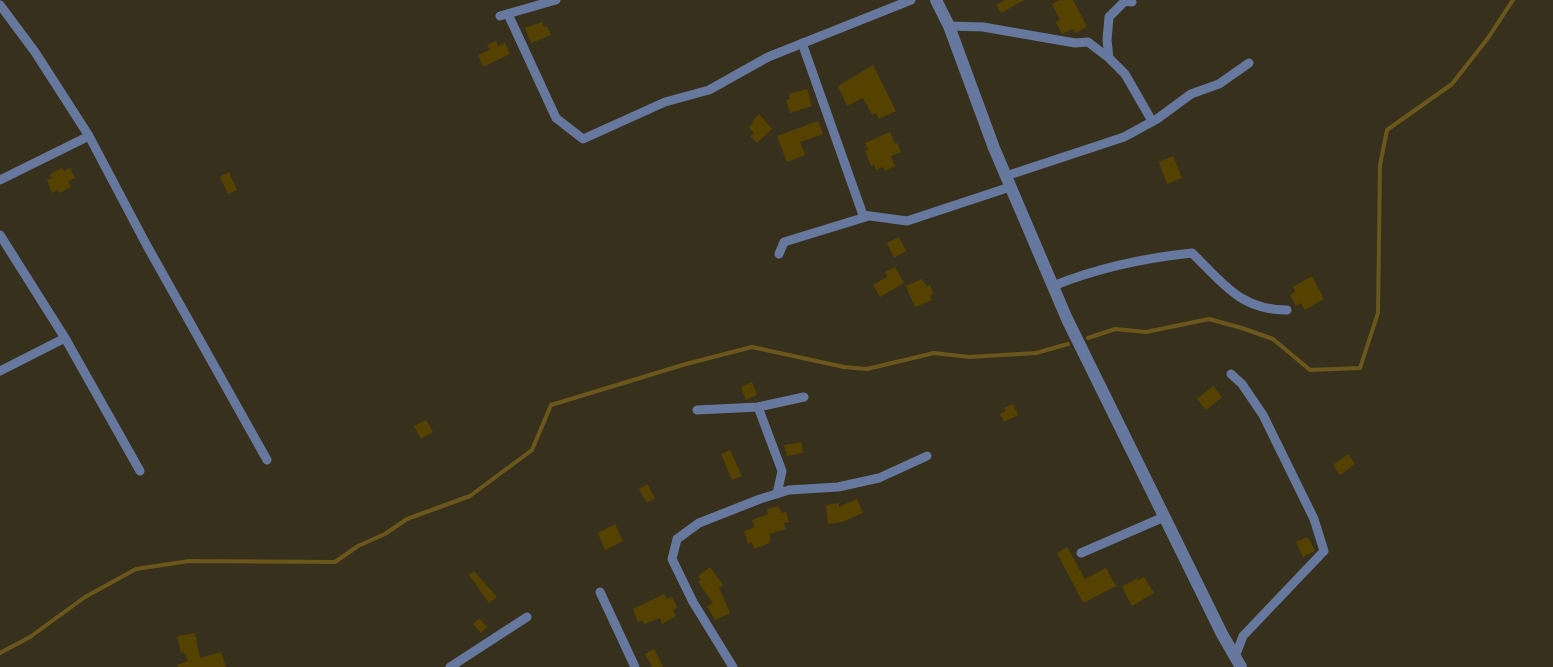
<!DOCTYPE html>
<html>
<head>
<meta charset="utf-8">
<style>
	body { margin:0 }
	canvas { display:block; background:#37301c }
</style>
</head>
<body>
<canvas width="1553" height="667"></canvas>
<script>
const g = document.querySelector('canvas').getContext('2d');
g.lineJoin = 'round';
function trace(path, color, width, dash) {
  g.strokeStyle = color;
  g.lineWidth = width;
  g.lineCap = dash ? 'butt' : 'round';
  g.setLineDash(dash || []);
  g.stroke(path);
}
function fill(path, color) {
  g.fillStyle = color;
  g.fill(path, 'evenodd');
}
const stream = new Path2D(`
	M1088 338 1115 329 1146 332 1209 319 1242 328 1273 339 1310 370 1360 368 1378 313 1380 165 1387 130 1452 84 1488 38 1513 0
	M0 653 30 637 85 597 136 569 189 561 335 562 358 546 385 534 407 519 470 496 532 450 551 405 686 364 752 347 844 367 867 369 934 353 969 357 1036 353 1068 344`);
const building = new Path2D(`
	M1005 0H1024L1001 13 996 5Z
	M1060 0H1073L1087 27 1075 33 1073 29 1062 34 1056 22 1060 20 1052 4Z
	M542 22 544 27 547 26 551 35 531 43 525 28Z
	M496 41 498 46 505 43 510 54 483 67 478 55 490 50 487 45Z
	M873 65 896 111 879 119 876 113 872 115 863 98 847 106 838 86Z
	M807 89 812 106 790 113 786 100 790 99 789 94Z
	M759 114 772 129 757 143 750 136 754 133 749 127 753 123 752 122Z
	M818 121 823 134 800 142 805 155 787 162 777 136Z
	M890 132 895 144 897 143 901 152 891 156 895 166 885 171 883 167 876 170 874 164 871 166 865 151 868 150 865 143Z
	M1173 156 1182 178 1167 184 1159 162Z
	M62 168 64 171 70 168 75 178 68 181 71 187 59 193 58 190 52 193 47 180 52 178 50 174Z
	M229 172 237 190 228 194 220 177Z
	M899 237 906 251 894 258 887 243Z
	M895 267 904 283 880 297 873 285 887 277 885 272Z
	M1312 276 1324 299 1305 310 1301 303 1296 306 1290 295 1295 292 1293 287Z
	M922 279 927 287 930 285 934 293 930 295 932 300 915 307 906 286Z
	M752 382 757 395 746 400 741 387Z
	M1213 386 1222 397 1206 410 1197 399Z
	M1013 404 1018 415 1004 422 1000 414 1006 411 1004 408Z
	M426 420 433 432 421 439 414 426Z
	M801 442 803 453 787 456 784 445Z
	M730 450 742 476 732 480 721 454Z
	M1348 454 1355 464 1340 475 1333 465Z
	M647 484 655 498 647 503 639 489Z
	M857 499 863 513 842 522 828 524 826 505 839 503V507Z
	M779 506 781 513 786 512 789 522 784 523 786 529 769 534 771 540 768 541 770 543 754 549 752 542 748 544 744 531 755 527 752 520 768 514 767 509Z
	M615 524 623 541 605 550 598 533Z
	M1308 537 1315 551 1303 557 1296 542Z
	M1067 547 1085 579 1106 568 1116 586 1083 603 1057 553Z
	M710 567 723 585 719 588 730 613 715 620 707 606 713 603 698 582 701 580 698 576Z
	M474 571 497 597 489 603 469 575Z
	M1144 577 1154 593 1132 606 1122 587 1137 578 1138 580Z
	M664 594 667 599 672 597 677 607 673 610 676 616 662 624 660 618 644 624 642 620 638 622 633 609Z
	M479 618 487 627 481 633 473 624Z
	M195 633 200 658 221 652 226 667H178L177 665 188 661 184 652 181 653 177 636Z
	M654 649 663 667H652L645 654Z`);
const minor = new Path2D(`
	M0 5 35 52 89 136 146 244 267 460
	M508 14 556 118 583 139 665 102 709 90 768 57 911 0
	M500 16 556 0
	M949 26 983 27 1075 43 1088 42 1109 58 1125 74 1152 121
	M802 43 863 215 907 221 1010 187
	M1109 58 1107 40 1109 17 1125 1 1132 2
	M1006 176 1124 137 1157 119 1191 94 1219 84 1249 63
	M0 180 89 136
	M0 235 65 338 140 471
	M779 254 784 242 869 216
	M1053 286C1097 268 1145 258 1192 253 1223 283 1240 310 1287 310
	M0 371 65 338
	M1231 374 1242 384 1263 415 1314 519 1324 551 1243 636 1235 657
	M758 407 782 471 777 494
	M697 410 758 407 804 397
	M1081 553 1164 517
	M600 592 635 667
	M450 667 527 617
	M733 667 693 602 672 559 677 539 699 523 760 499 789 490 838 487 879 478 927 456`);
const tertiary = new Path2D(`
	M936 0 949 26 994 148 1067 319 1222 634 1241 667`);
trace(stream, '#6b571b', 4);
fill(building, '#564200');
trace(minor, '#67789f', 9);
trace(tertiary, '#67789f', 12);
</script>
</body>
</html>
